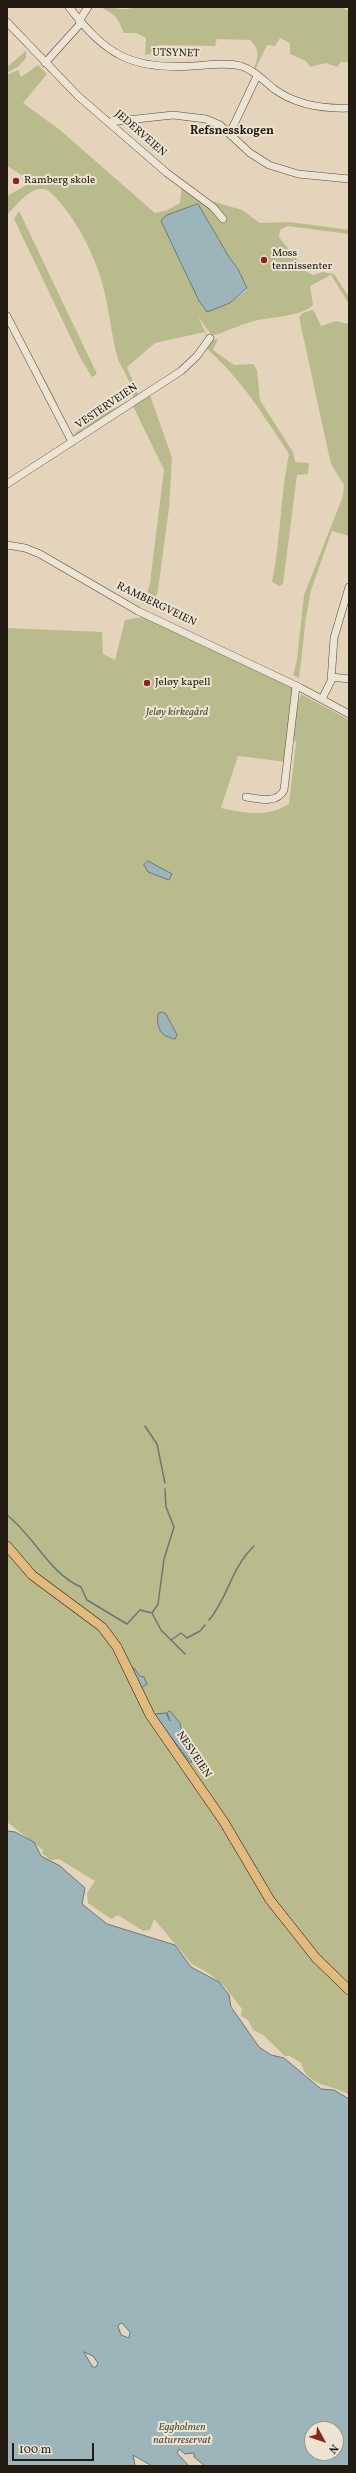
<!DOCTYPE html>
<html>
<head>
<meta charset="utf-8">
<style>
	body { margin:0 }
	#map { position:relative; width:356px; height:2473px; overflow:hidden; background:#e4d4bb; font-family:Vollkorn,serif }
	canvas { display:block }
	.frame { position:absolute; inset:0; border:8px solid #231b12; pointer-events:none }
	.north { position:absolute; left:304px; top:2421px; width:40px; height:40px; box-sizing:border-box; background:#ede3d3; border:1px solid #9c9386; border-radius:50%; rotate:130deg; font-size:11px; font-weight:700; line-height:16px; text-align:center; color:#231b12 }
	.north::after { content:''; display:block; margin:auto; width:14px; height:18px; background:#8f2418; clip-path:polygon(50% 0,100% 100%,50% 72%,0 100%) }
	.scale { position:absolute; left:12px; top:2443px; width:82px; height:18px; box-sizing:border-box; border:2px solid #231b12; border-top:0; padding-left:5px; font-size:12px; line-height:14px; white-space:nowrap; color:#231b12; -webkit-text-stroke:3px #ede3d3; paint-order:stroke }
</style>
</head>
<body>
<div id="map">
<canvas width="356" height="2473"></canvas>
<div class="frame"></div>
<div class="north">N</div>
<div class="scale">100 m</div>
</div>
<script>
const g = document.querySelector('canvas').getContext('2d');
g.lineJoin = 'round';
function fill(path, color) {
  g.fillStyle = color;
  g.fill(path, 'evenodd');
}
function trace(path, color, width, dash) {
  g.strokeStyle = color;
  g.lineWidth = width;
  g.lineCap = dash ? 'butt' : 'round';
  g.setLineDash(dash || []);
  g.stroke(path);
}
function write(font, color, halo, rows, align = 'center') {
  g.font = font + ' Vollkorn,serif';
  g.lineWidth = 4;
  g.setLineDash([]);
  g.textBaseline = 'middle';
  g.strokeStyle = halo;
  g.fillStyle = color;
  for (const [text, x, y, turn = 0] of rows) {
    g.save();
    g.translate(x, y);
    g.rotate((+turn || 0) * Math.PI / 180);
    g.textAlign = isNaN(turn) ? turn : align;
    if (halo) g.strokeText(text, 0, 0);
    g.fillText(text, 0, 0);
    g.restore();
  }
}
const green = new Path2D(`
	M101 7C114 7 123 12 135 7H341L349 11V62H341L337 67 326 63 310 67 306 61 290 54V43L280 38 275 46 267 45 255 70H253C259 58 260 49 250 40L217 39 215 46 158 45 154 53 145 55 146 38 136 33H124C115 13 118 18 101 7Z
	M26 51V58L19 66 7 73V67Z
	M38 65 47 74 23 103 60 130 155 213 165 211 180 203 182 186 208 200 242 210 260 223 290 222 349 230V234L287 226 280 230 279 237 307 272 313 275 322 272 334 274 349 297V304L331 275 310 286 313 305C303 317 265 317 251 322 239 325 227 331 215 335L211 334 198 317 207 335 199 347 206 336 205 332 155 343 127 367 139 397 133 398C134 383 121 370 117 356 112 337 110 317 106 299 100 268 85 235 66 210 61 204 54 194 47 190 31 184 16 206 7 215V196L25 186V177L7 166V75L18 70 21 77ZM198 204 229 257 238 269 247 287V290L230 303 209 311 204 309 199 301 161 221 165 216Z
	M19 211 97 374 92 377 80 357 14 219Z
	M7 310 53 395 71 434 7 314Z
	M312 310 314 311 321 326 336 321 349 324V536L332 531 311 590 306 617 299 678 293 675 297 660 304 595 343 496 344 485 331 464 328 451 299 317 303 313Z
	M218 339 213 350 234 365 253 364 257 370 260 400 293 452 295 462 309 463 308 474 297 475 283 584 279 586 272 582C281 539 280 497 289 454 265 417 239 376 205 347L209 341Z
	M150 395 172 458 169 508 158 590 153 608 142 603 145 601 150 583 164 470 132 404Z
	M130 400 131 402 73 437C77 426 119 406 130 400Z
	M143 617 293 688 287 762 238 756 221 808C246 813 266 818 289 804L296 742 293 738 297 705 301 694 349 720V2095C332 2084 307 2087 301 2063L290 2056H285L263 2035 253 2030 248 2020 241 2016 242 2009 225 1987 210 1974 192 1964 154 1919 150 1930 143 1931 118 1915 111 1919 88 1903 87 1893 95 1881 59 1859 50 1860 42 1853 43 1850 7 1822V628L102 632 103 654 115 660 125 620ZM166 1014 177 1035 175 1039 168 1038ZM155 1712 166 1717 170 1722 171 1720 180 1723C182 1736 194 1750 191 1762L153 1714Z`);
const water = new Path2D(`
	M198 204 229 257 238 269 247 288 230 303 207 312 199 301 161 221 165 216Z
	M148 861 172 874 169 880 148 872 144 865Z
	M162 1012 166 1014 177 1035 175 1039C161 1037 156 1028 158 1014Z
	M134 1668 140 1676 144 1677 147 1684 141 1688 132 1671Z
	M170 1711 180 1723 182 1734 193 1756 191 1763 153 1714 166 1713 170 1721 167 1713Z
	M7 1831 15 1832 34 1842 41 1856 60 1866 85 1888 82 1904 107 1924 175 1945 191 1967 219 1982 229 1995 231 2007 259 2047 271 2055 284 2058 321 2089 334 2090 349 2099V2466H205L194 2457V2453L185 2454 179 2449 177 2453 189 2466H152L133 2455 135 2466H7ZM122 2323 130 2332 129 2338 121 2335 118 2326ZM84 2352 93 2356 98 2363 96 2367H93ZM312 2429H336V2453H312Z`);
const stream = new Path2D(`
	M145 1426 157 1444 165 1483
	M7 1515C34 1536 50 1574 81 1587L87 1600 127 1624 140 1610 152 1613 161 1630 185 1654
	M152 1613 158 1604 164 1559 174 1527 166 1507 165 1489
	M209 1620C228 1598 231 1568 254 1546
	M171 1640 181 1633 187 1638 200 1631 205 1625`);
const minor = new Path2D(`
	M69 7C106 55 131 70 193 66 208 65 226 62 241 66 254 70 264 81 274 89 296 105 322 109 349 108
	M79 21 88 7
	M7 22 78 96 167 173 213 207 223 219
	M45 63 81 23
	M109 122 173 115 206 119 220 125 250 153 269 165 298 174 349 179
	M230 133 257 76
	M7 316 72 442
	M7 484 181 371 197 356 210 338
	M7 545 25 548 40 554 138 611 301 688 349 714
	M332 677 349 679
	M322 699 331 681 334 638 349 587
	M246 797C259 799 277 804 284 790L296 686`);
const major = new Path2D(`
	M7 1546 32 1575 102 1627 117 1647 150 1715 224 1822 270 1900 316 1958 349 1990`);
const markers = [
	[16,181,4,"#8f2418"],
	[264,260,4,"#8f2418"],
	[147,683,4,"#8f2418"]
];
const streetNames = [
	["UTSYNET",176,54,1],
	["JEDERVEIEN",140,134,41],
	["VESTERVEIEN",107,407,-34],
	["RAMBERGVEIEN",156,605,26],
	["NESVEIEN",193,1755,56]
];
const poiNames = [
	["Ramberg skole",24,181],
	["Moss",272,254],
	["tennissenter",272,267],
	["Jeløy kapell",155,683]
];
const parkNames = [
	["Jeløy kirkegård",177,713],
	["Eggholmen",182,2428],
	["naturreservat",182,2441]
];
const neighbourhoodNames = [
	["Refsnesskogen",232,132]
];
fill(green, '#babb8c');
fill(water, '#9bb5bb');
trace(water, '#6b7777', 1);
trace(stream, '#6b7777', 1.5);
trace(minor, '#53493c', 8);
trace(major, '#231b12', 10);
trace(minor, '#ede3d3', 7);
trace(major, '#e2ba7e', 9);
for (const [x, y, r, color] of markers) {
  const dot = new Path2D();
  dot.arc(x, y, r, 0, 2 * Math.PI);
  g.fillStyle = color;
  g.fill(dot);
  trace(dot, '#ede3d3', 1.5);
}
write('11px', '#231b12', '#ede3d3', streetNames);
write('11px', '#231b12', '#ede3d3', poiNames, 'left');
write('italic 11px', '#504b37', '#ede3d3', parkNames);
write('bold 12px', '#231b12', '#ede3d3', neighbourhoodNames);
</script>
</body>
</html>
